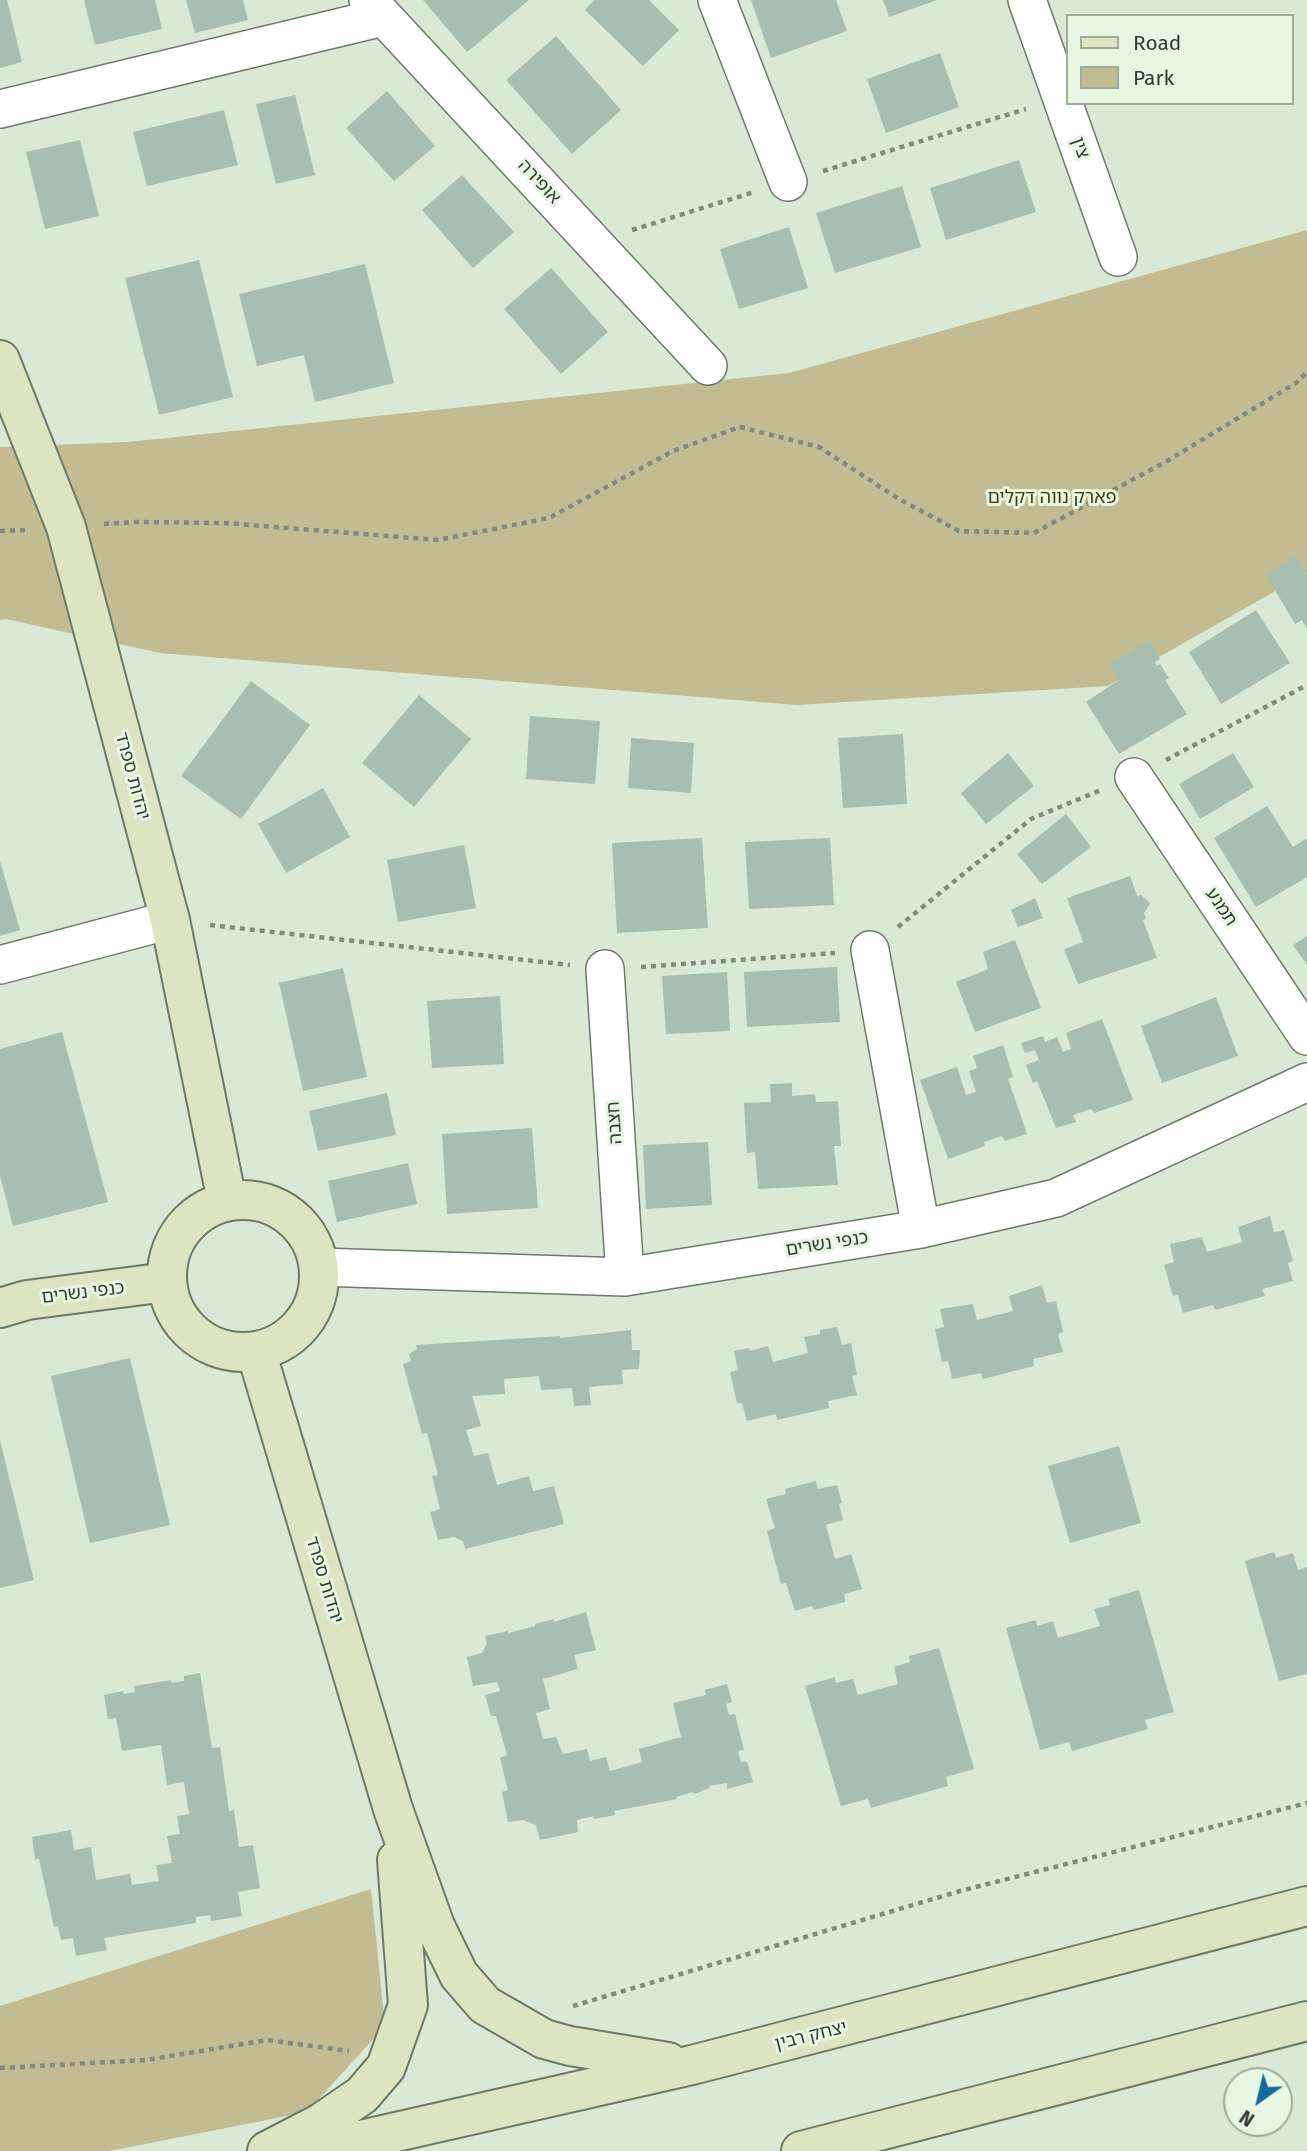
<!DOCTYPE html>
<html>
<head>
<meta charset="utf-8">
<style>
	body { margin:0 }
	#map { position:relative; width:1307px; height:2151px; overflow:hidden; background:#d9e9d6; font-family:"Fira Sans",sans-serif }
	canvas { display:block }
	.legend { position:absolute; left:1066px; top:14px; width:228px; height:91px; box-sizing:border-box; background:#e6f6e3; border:2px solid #9fab9d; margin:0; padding:9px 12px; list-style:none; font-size:21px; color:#353b34 }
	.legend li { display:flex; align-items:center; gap:14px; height:35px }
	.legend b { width:35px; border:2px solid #9fab9d }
	.north { position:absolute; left:1223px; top:2067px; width:70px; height:70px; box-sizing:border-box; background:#e6f6e3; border:2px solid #9fab9d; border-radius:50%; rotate:214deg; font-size:19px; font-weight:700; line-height:28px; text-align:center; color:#353b34 }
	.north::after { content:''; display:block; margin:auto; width:24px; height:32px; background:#16699a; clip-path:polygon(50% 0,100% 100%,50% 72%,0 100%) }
</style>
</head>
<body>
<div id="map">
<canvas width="1307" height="2151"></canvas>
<ul class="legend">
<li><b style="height:9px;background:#dde4c2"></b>Road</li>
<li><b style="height:19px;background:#c3bc92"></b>Park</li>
</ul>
<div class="north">N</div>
</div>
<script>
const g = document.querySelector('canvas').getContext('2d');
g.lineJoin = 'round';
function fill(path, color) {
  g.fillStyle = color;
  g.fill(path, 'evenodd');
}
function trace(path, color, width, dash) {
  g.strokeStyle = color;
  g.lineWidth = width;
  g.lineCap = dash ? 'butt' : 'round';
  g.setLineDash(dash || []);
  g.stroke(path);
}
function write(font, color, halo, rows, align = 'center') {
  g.font = font + ' "Fira Sans","Noto Sans Hebrew",sans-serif';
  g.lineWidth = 6;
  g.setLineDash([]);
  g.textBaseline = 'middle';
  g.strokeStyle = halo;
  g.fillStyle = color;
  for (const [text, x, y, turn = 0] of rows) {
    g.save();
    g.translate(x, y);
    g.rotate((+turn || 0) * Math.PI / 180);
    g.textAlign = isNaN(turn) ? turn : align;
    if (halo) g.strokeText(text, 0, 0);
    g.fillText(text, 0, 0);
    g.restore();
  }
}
const green = new Path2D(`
	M1307 230V573L1108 686 797 705 160 653 6 619 0 620V447L128 442 789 373Z
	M371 1889 385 2026 307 2112 110 2151H0V2006Z`);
const building = new Path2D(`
	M0 0H7L22 62 0 68Z
	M84 0H155L162 29 95 45Z
	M186 0H243L248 20 195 33Z
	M423 0H529L467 52Z
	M594 0H649L679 30 643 66 585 10Z
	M751 0H836L847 31 771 58Z
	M883 0H937L889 17Z
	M556 36 621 110 572 154 506 80Z
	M940 53 959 107 886 133 867 79Z
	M387 91 435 146 394 181 346 128Z
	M295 95 315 175 276 184 256 104Z
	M224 110 238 165 147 186 133 132Z
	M80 140 99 216 45 229 26 152Z
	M1019 160 1036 212 946 240 930 188Z
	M462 175 514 232 473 268 422 210Z
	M902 186 921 247 835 273 816 213Z
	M789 227 808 288 739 309 720 249Z
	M199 260 233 397 159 415 125 278Z
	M365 264 394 383 315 402 304 355 257 366 239 294Z
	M551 268 608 332 561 374 504 309Z
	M1296 556 1307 574V629L1302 620 1295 624 1266 575Z
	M1256 610 1290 663 1221 704 1189 652Z
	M1149 640 1160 659 1155 662 1157 666 1160 664 1169 678 1165 680 1187 714 1119 754 1086 702 1119 680 1110 664Z
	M251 681 310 725 241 819 181 776Z
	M419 695 471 739 414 807 362 763Z
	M530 716 600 721 595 784 526 779Z
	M903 734 907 804 843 808 838 738Z
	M631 738 694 743 691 793 628 788Z
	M1008 753 1034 786 986 824 961 793Z
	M1233 753 1254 787 1200 819 1179 784Z
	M323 788 350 837 286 873 258 824Z
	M1267 806 1293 847 1307 838V877L1256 907 1214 838Z
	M1066 814 1091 847 1042 884 1017 854Z
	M702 838 708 928 617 933 612 843Z
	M830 838 834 905 749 909 745 842Z
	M464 845 476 908 398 922 387 860Z
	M0 861 20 930 0 936Z
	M1130 876 1137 896 1141 895 1150 903 1144 913 1146 919 1143 920 1157 958 1078 984 1064 949 1083 942 1067 898Z
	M1035 898 1043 918 1018 927 1011 910Z
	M1307 936V965L1293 945Z
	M1015 940 1041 1008 975 1032 956 982 988 969 983 952Z
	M837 967 840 1022 747 1027 744 972Z
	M343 968 367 1077 303 1091 279 983Z
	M727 972 730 1031 666 1034 662 976Z
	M500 996 504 1064 432 1068 427 1001Z
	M1216 997 1238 1056 1162 1083 1141 1026Z
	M1102 1019 1133 1100 1094 1113 1091 1109 1073 1115 1076 1122 1056 1128 1037 1081 1033 1083 1026 1065 1039 1060 1035 1050 1025 1053 1021 1043 1043 1036 1045 1042 1057 1037 1063 1052 1071 1049 1066 1033Z
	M62 1032 108 1202 13 1226 0 1176V1049Z
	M1003 1045 1013 1077 1008 1079 1027 1134 1005 1141 1002 1136 984 1142 985 1146 948 1159 920 1080 957 1067 966 1095 976 1092 969 1071 977 1068 973 1056Z
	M792 1083V1096L815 1094 816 1102 838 1101 841 1146H834L838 1185 758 1189 755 1152 747 1153 744 1103 771 1102 770 1084Z
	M387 1093 396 1135 318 1151 309 1111Z
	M532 1128 538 1208 447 1214 442 1134Z
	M708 1142 712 1205 646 1209 643 1145Z
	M408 1163 417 1204 337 1222 328 1181Z
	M1270 1216 1274 1232 1284 1230 1293 1261 1288 1263 1293 1281 1262 1289 1265 1296 1215 1310 1213 1305 1183 1313 1178 1295 1173 1296 1164 1265 1174 1262 1170 1244 1202 1237 1207 1252 1242 1242 1238 1227Z
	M1042 1285 1047 1303 1056 1301 1063 1332 1058 1334 1063 1352 1033 1359 1034 1366 983 1379 981 1373 952 1379 948 1361 942 1362 935 1329 944 1327 940 1309 973 1304 977 1320 1013 1311 1009 1296Z
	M837 1327 842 1345 851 1343 857 1375 852 1376 857 1395 828 1401 829 1408 777 1420 776 1414 747 1421 742 1403H737L730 1372 738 1370 734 1351 749 1348 750 1351 768 1346 773 1362 808 1353 804 1337 820 1334V1330Z
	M631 1330 632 1350H640L639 1369 622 1370 623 1384 589 1387 591 1405 574 1406 572 1388 541 1390 539 1376 504 1379 505 1394 472 1396 481 1426 466 1430 474 1456 488 1453 497 1485 529 1476 533 1491 554 1486 564 1524 465 1549 463 1541 454 1537 438 1540 430 1512 440 1509 432 1476 438 1475 427 1433 422 1434 403 1364 411 1361 409 1354 417 1349 416 1345 560 1336V1338Z
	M130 1358 170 1525 90 1543 51 1376Z
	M0 1440 34 1580 0 1588Z
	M1119 1446 1141 1523 1070 1543 1048 1466Z
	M816 1481 818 1489 837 1485 842 1503 839 1504 843 1520 826 1525 835 1559 851 1554 862 1589 844 1594 845 1602 814 1610 812 1606 795 1611 786 1583 781 1584 767 1531 775 1528 766 1499 786 1494 785 1489Z
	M1274 1552 1276 1558 1293 1553 1298 1570 1307 1567V1674L1279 1681 1245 1561Z
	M1139 1590 1174 1712 1145 1720 1148 1729 1072 1751 1069 1742 1040 1750 1006 1628 1036 1620 1037 1626 1053 1621 1058 1638 1100 1626 1094 1609 1110 1605 1108 1599Z
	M586 1612 596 1650 574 1655 578 1669 543 1679 550 1709 536 1713 543 1739 556 1737 563 1754 587 1749 590 1761 606 1757 610 1771 642 1762 639 1749 681 1737 673 1703 706 1695 705 1690 727 1684 732 1702 726 1704 729 1715 735 1714 744 1750 738 1751 741 1762H747L753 1782 727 1789V1783L709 1786 710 1788 694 1794 693 1792 676 1797 677 1799 614 1811 615 1815 594 1819 593 1816 577 1820 578 1832 540 1840 536 1825 523 1820 508 1822 502 1792 508 1790 500 1758 507 1755 496 1716H491L485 1695 500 1691 497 1682 473 1686 467 1657 482 1653 487 1644 485 1636 508 1631V1633L535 1626V1624L554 1619V1622Z
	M939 1648 974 1769 946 1777 948 1786 871 1808 868 1799 841 1806 805 1686 835 1677 836 1683 853 1679 858 1695 898 1684 894 1667 910 1662 909 1656Z
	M200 1673 212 1748 220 1747 229 1811 234 1810 239 1847 253 1845 260 1888 238 1892 242 1916 211 1921 210 1915 196 1917V1923L104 1938 107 1950 76 1956 73 1938 61 1940 58 1926 54 1927 39 1859H35L32 1837 71 1830 74 1850 91 1847 96 1880 130 1874 132 1885 159 1881 156 1865 172 1863 167 1836 180 1834 177 1816 189 1814 184 1782 167 1785 161 1745 122 1751 116 1718 108 1719 104 1695 123 1691 124 1694 135 1692 134 1686 171 1680 172 1683 184 1681V1676Z`);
const path = new Path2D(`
	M823 171 1026 109
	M632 230 754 192
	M104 524 135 522 225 523 438 540 549 518 673 451 740 427 819 447 899 499 959 531 1034 533 1167 461 1296 383 1307 372
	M0 531 26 530
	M1166 760 1307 685
	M210 925 570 965
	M898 927 1031 819 1101 790
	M641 967 835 953
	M573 2006 960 1891 1307 1803
	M0 2068 146 2060 267 2040 349 2051`);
const street = new Path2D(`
	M368 0 708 366
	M717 0 788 182
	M1027 0 1118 257
	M0 109 383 17
	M1134 777 1307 1036
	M870 950 921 1229
	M0 965 170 920
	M605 969 625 1277
	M319 1267 625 1277 921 1229 1056 1198 1307 1082`);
const secondary = new Path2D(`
	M0 360 66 527 170 920 227 1201
	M167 1276a76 76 0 1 1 152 0a76 76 0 1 1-152 0Z
	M0 1308 27 1300 167 1282
	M256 1351 393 1809 435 1926 459 1975 485 2005 544 2039 570 2046 668 2062
	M267 2151 321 2123 362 2095 386 2067 408 2005 397 1860
	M312 2151 692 2065 1307 1906
	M801 2151 1307 2021`);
const streetNames = [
	["צין",1080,148,71],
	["אופירה",539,182,47],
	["יהדות ספרד",132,776,75],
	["תמנע",1221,907,56],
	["חצבה",615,1123,-94],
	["כנפי נשרים",827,1244,-9],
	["כנפי נשרים",83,1293,-7],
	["יהדות ספרד",324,1580,73],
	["יצחק רבין",811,2036,-14]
];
const parkNames = [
	["פארק נווה דקלים",1052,498]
];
fill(green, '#c3bc92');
fill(building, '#a7beb1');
trace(street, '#6c7a69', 40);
trace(secondary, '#6c7a69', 42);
trace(path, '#818b7f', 4.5, [5, 5]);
trace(street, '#fff', 37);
trace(secondary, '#dde4c2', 38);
write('18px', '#353b34', '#e6f6e3', streetNames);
write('18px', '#433c0e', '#e6f6e3', parkNames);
</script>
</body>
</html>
